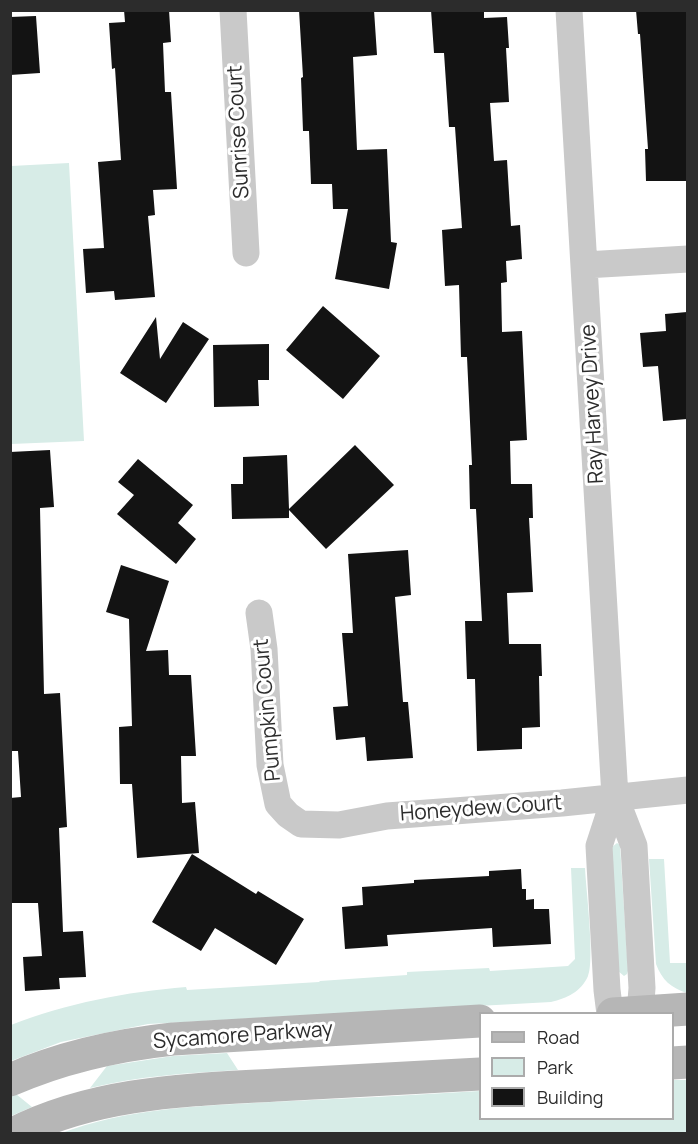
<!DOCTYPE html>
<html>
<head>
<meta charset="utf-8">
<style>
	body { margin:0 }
	#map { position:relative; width:698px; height:1144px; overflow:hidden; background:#fff; font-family:Manrope,sans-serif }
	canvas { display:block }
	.frame { position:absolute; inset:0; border:12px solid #2c2c2c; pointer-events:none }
	.legend { position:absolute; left:479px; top:1012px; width:195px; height:108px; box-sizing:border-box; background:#fff; border:2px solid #ababab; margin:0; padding:8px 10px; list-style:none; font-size:18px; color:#2c2c2c }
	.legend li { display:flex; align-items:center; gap:12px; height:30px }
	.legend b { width:30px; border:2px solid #ababab }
</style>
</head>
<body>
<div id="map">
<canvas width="698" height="1144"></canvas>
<div class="frame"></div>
<ul class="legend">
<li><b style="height:8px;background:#b6b6b6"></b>Road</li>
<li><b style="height:16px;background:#d7ece7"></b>Park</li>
<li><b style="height:16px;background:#131313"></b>Building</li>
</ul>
</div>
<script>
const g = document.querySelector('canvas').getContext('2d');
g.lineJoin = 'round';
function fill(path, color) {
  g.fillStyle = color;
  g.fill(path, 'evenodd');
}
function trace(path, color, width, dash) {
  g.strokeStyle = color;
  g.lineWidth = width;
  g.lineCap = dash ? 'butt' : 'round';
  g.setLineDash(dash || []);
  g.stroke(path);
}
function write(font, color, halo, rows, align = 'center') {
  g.font = font + ' Manrope,sans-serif';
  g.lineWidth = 6;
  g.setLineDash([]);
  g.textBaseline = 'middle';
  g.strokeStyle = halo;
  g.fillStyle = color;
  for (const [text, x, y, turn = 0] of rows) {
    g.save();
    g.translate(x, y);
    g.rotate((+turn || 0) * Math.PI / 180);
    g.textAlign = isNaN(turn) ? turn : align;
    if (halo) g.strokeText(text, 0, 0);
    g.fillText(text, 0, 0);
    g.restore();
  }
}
const green = new Path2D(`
	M69 163 84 441 11 444V166Z
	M617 843 620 845 628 971 627 974 624 976 618 971 611 848Z
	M649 859H664L670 963H687V993C671 988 662 980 656 964Z
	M571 868H585C586 889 595 960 588 976 581 992 567 998 551 1002L148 1024 61 1042 11 1061V1025C67 1003 126 992 186 987L187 990 319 982 320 981 407 975V972L489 968 490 971 568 966 575 959Z
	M227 1053 238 1070C188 1073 139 1076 90 1088L107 1066 173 1056Z
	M673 1080H687V1133L59 1134C127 1108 199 1106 271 1102 341 1099 411 1095 480 1091V1118H672Z
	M16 1094 32 1107 11 1116 10 1097Z`);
const building = new Path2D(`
	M124 10H169L171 42 163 43 165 92H171L177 189 153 190 155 215 148 216 155 297 115 300 114 291 86 293 83 249 104 248 98 162 121 160 115 68 112 69 109 23 125 22Z
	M299 10H374L377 55 353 57 357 150 387 149 391 242 397 243 389 289 335 279 348 209H333L332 184H311L309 131H303L301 78 303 77Z
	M431 10H484V18L507 17 509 48H506L509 102 490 103 494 161 507 160 511 226 520 225 522 259 506 261 507 282 501 283 502 332 522 331 527 440 510 441 511 484H532L533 518H529L533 592 507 593 509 644H541L542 676H539L540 727 522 728V749L477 751 475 679H467L465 621H482L476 509H470L469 465H472L467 357H461L459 285 445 286 442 230 462 228 455 127H449L444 53H434Z
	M636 10H687V181H646L645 149H648L640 34H638Z
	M36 16 40 73 10 75V17Z
	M323 306 380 356 343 399 286 350Z
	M687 312V419L663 421 658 366 643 367 640 333 666 331 665 314Z
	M156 317 160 359 183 322 209 339 166 403 120 373Z
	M269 344V380H258L259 406 214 407 213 345Z
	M355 445 394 485 326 549 289 510V518L232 519 231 484H243V457L287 455 289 509Z
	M50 450 54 507 40 508 44 694 60 693 67 827 59 828 63 932 83 931 86 977 59 978 60 989 25 991 23 957 42 956 38 903H10V798L21 797 18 751H10V452Z
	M138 459 193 505 178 523 196 539 176 564 117 514 134 495 118 482Z
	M408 550 411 595 395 597 403 702H408L413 758 367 761 365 737 336 740 333 707 348 706 342 633H353L348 554Z
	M121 565 169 581 146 651 168 650 169 675H191L196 756H181L182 803 195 802 199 853 137 858 132 784H120L119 727 132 726 129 619 106 612Z
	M192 854 256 894 258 891 304 919 276 965 215 928 201 951 152 922Z
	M521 869 522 889H526V900L534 899V909H549L551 944 493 947 492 928 387 935 388 946 345 949 342 907 363 905 362 887 414 883V880L489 876V871Z`);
const minor = new Path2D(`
	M233 10 246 253
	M569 10 615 797 634 846 642 988 640 1014
	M585 265 688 259
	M259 613 264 649 270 765 278 804 288 815 301 824 339 825 387 816 562 803 688 790
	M610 1014 607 990 599 846 615 797`);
const secondary = new Path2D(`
	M613 1014 688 1009
	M672 1063 688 1062
	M10 1080C62 1057 117 1045 173 1039L480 1021
	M13 1134C95 1092 186 1090 276 1085 344 1081 412 1078 480 1074`);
const streetNames = [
	["Sunrise Court",239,132,-93],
	["Ray Harvey Drive",593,404,-93],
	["Pumpkin Court",268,710,-95],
	["Honeydew Court",481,809,-4],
	["Sycamore Parkway",243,1036,-4]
];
fill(green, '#d7ece7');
fill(building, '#131313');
trace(minor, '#c9c9c9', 27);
trace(secondary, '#b6b6b6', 33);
write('21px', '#2c2c2c', '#fff', streetNames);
</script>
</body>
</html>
